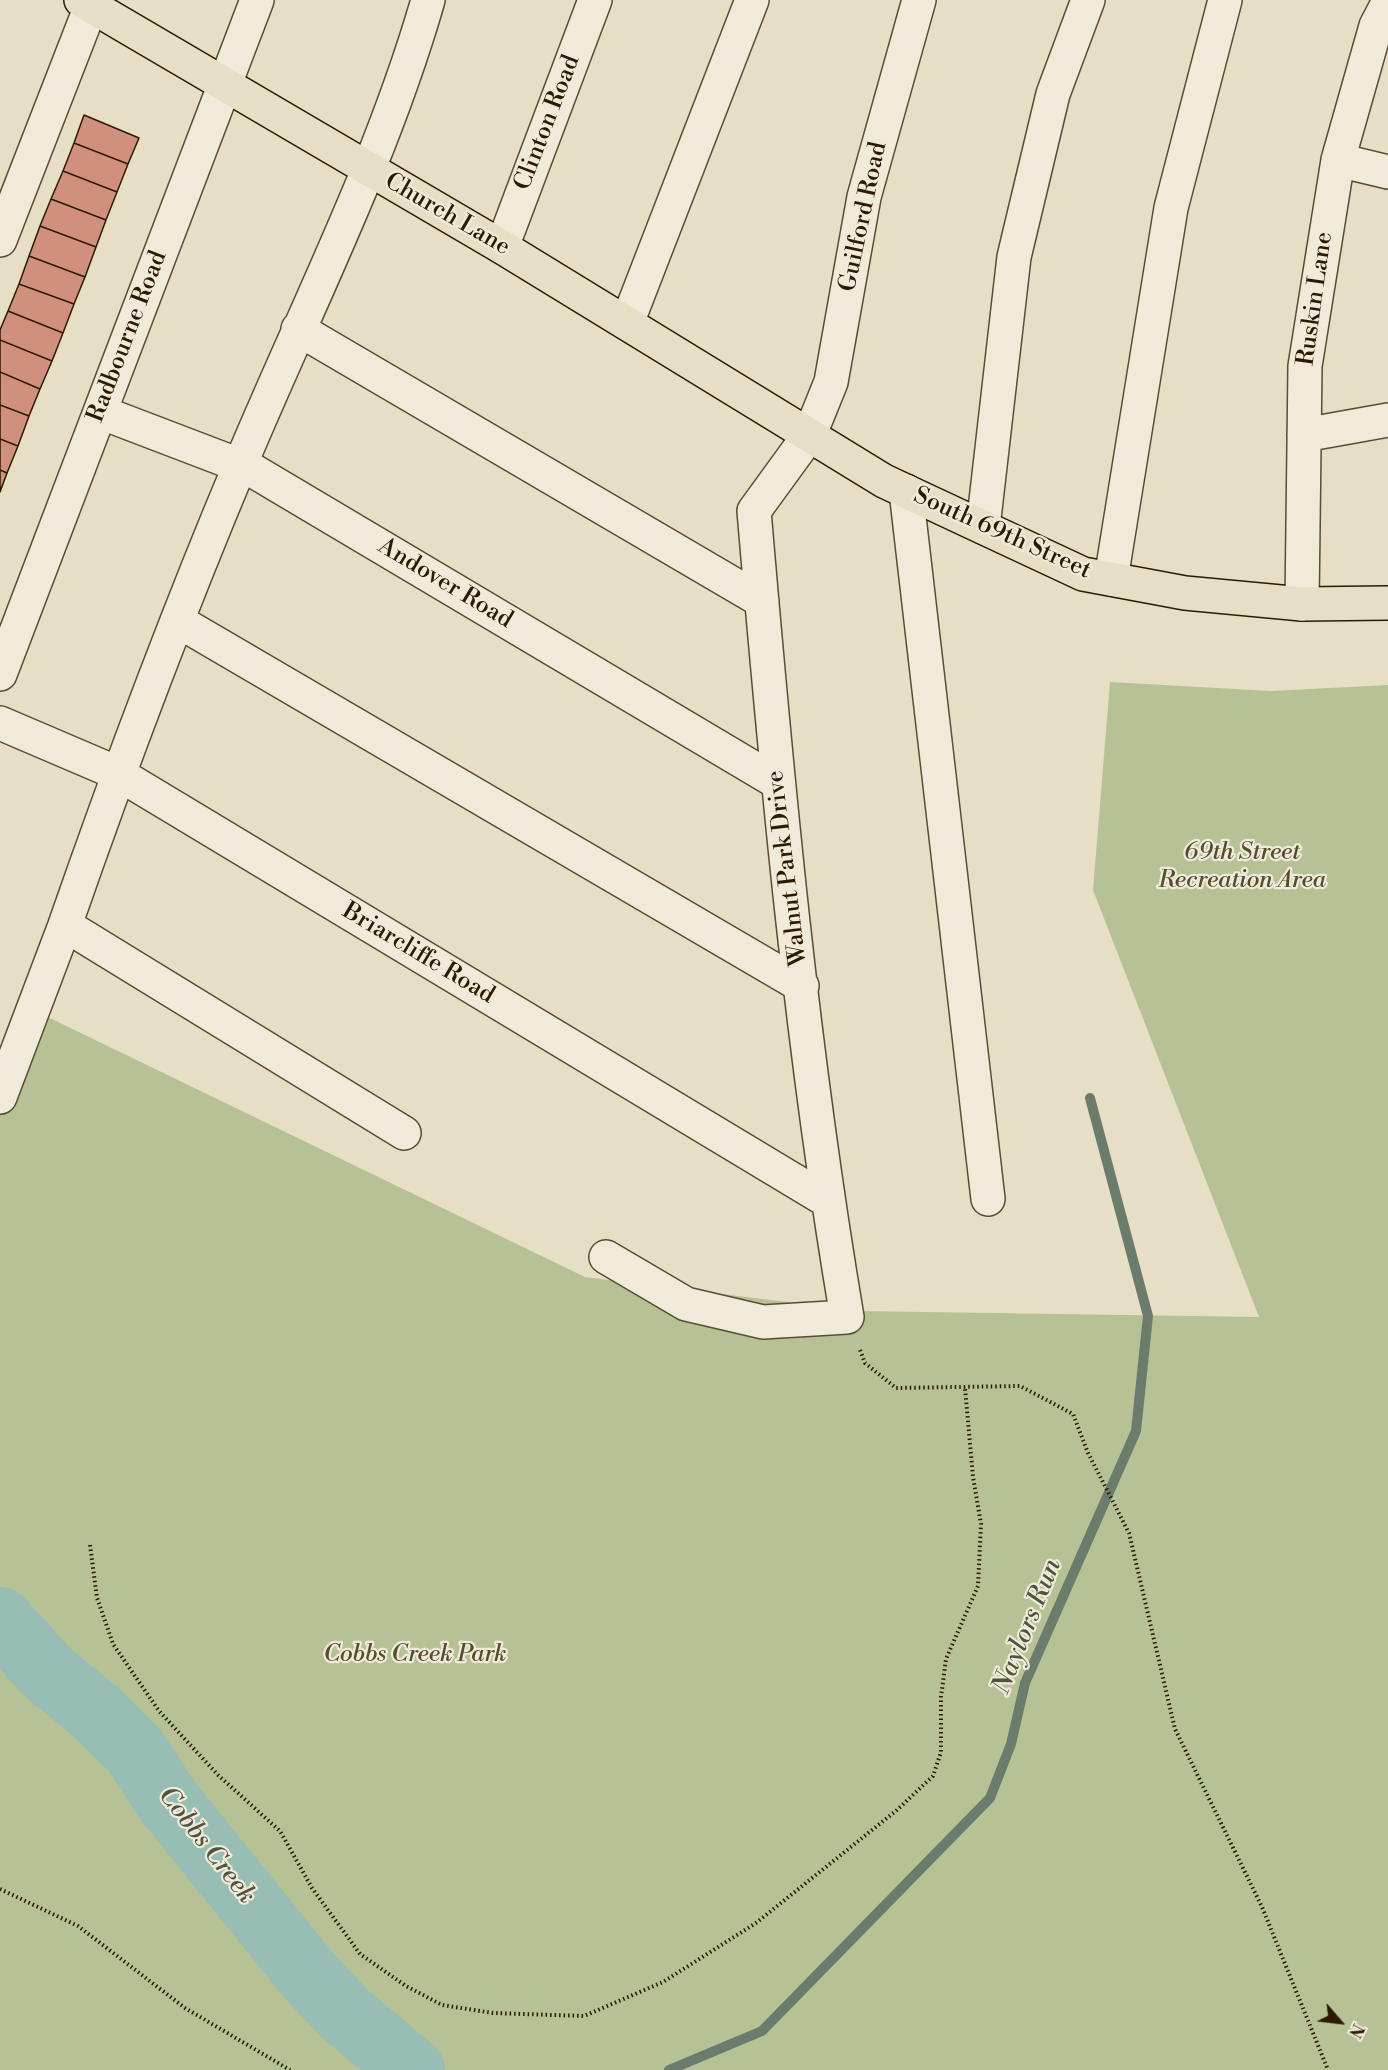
<!DOCTYPE html>
<html>
<head>
<meta charset="utf-8">
<style>
	body { margin:0 }
	#map { position:relative; width:1388px; height:2070px; overflow:hidden; background:#e7dfc5; font-family:"Libre Bodoni",serif }
	canvas { display:block }
	.north { position:absolute; left:1310px; top:1992px; width:60px; height:60px; -webkit-text-stroke:4px #efead9; paint-order:stroke; rotate:118deg; font-size:16px; font-weight:700; line-height:24px; text-align:center; color:#2c1a00 }
	.north::after { content:''; display:block; margin:auto; width:21px; height:27px; background:#2c1a00; clip-path:polygon(50% 0,100% 100%,50% 72%,0 100%) }
</style>
</head>
<body>
<div id="map">
<canvas width="1388" height="2070"></canvas>
<div class="north">N</div>
</div>
<script>
const g = document.querySelector('canvas').getContext('2d');
g.lineJoin = 'round';
function fill(path, color) {
  g.fillStyle = color;
  g.fill(path, 'evenodd');
}
function trace(path, color, width, dash) {
  g.strokeStyle = color;
  g.lineWidth = width;
  g.lineCap = dash ? 'butt' : 'round';
  g.setLineDash(dash || []);
  g.stroke(path);
}
function write(font, color, halo, rows, align = 'center') {
  g.font = font + ' "Libre Bodoni",serif';
  g.lineWidth = 4.5;
  g.setLineDash([]);
  g.textBaseline = 'middle';
  g.strokeStyle = halo;
  g.fillStyle = color;
  for (const [text, x, y, turn = 0] of rows) {
    g.save();
    g.translate(x, y);
    g.rotate((+turn || 0) * Math.PI / 180);
    g.textAlign = isNaN(turn) ? turn : align;
    if (halo) g.strokeText(text, 0, 0);
    g.fillText(text, 0, 0);
    g.restore();
  }
}
const green = new Path2D(`
	M1110 682 1271 691 1388 685V2070H0V1069L25 1006 585 1277 860 1311 1259 1317 1093 890Z`);
const stream = new Path2D(`
	M669 2070 762 2031 990 1798 1011 1744 1025 1683 1136 1431 1148 1316 1090 1098`);
const river = new Path2D(`
	M0 1620 48 1673 96 1712 135 1751 167 1800 310 1977 345 2014 412 2070`);
const building = new Path2D(`
	M84 115 139 138 128 164 74 143Z
	M74 143 128 164 117 192 63 171Z
	M63 171 117 192 106 220 51 199Z
	M51 199 106 220 96 247 40 226Z
	M40 226 96 247 85 277 29 256Z
	M29 256 85 277 74 304 19 284Z
	M19 284 74 304 63 333 8 311Z
	M8 311 63 333 52 361 0 340V330Z
	M0 340 52 361 40 389 0 372Z
	M0 372 40 389 29 416 0 405Z
	M0 405 29 416 18 446 0 439Z
	M0 439 18 446 7 473 0 470Z
	M0 470 7 473 0 492Z`);
const path = new Path2D(`
	M860 1350 865 1363 896 1388 1020 1386 1073 1414 1088 1453 1129 1533 1175 1729 1262 1907 1328 2070
	M90 1545 97 1598 113 1644 159 1711 218 1775 280 1831 312 1888 360 1954 406 1986 442 2005 493 2013 584 2016 663 1982 756 1923 897 1810 933 1776 941 1752V1697L946 1659 978 1586 981 1524 973 1477 965 1388
	M0 1889 78 1926 185 2008 290 2070`);
const minor = new Path2D(`
	M1338 160 1388 172
	M0 240 91 6
	M502 247 595 0
	M627 323 752 0
	M298 329 762 601
	M100 412 252 470 777 782
	M1304 435 1388 420
	M906 491 988 1199
	M983 527 1014 257 1053 94 1088 0
	M1111 579 1171 208 1225 0
	M1302 604 1305 366 1338 160 1376 26 1388 3
	M178 621 802 986
	M0 674 257 0
	M0 723 117 773 828 1201
	M0 1097 65 925
	M404 1133 65 925C119 770 177 615 241 463 305 310 382 160 428 0
	M606 1257 686 1304 763 1322 847 1317C802 1051 777 781 754 511L810 434 831 382 864 197 919 0`);
const major = new Path2D(`
	M81 0 502 247 884 481 1083 574 1185 593 1302 604 1388 603`);
const streetNames = [
	["Clinton Road",548,123,-69],
	["Church Lane",447,215,30],
	["Guilford Road",864,217,-78],
	["Ruskin Lane",1316,299,-82],
	["Radbourne Road",128,337,-69],
	["South 69th Street",1002,534,24],
	["Andover Road",445,584,31],
	["Walnut Park Drive",788,868,-97],
	["Briarcliffe Road",418,954,31]
];
const parkNames = [
	["69th Street",1242,853],
	["Recreation Area",1242,881],
	["Cobbs Creek Park",415,1655]
];
const waterNames = [
	["Naylors Run",1028,1627,-68],
	["Cobbs Creek",206,1846,52]
];
fill(green, '#b6c295');
trace(stream, '#6c7c6c', 10);
trace(river, '#97bdb4', 66);
fill(building, '#d0907d');
trace(building, '#2c1a00', 1.5);
trace(minor, '#5b4b31', 36);
trace(major, '#2c1a00', 36);
trace(path, '#2c1a00', 4, [1.5, 3]);
trace(minor, '#efead9', 33);
trace(major, '#e7dfc5', 33);
write('24px', '#2c1a00', '#efead9', streetNames);
write('italic 24px', '#554c2d', '#efead9', parkNames);
write('italic 26px', '#51533f', '#efead9', waterNames);
</script>
</body>
</html>
